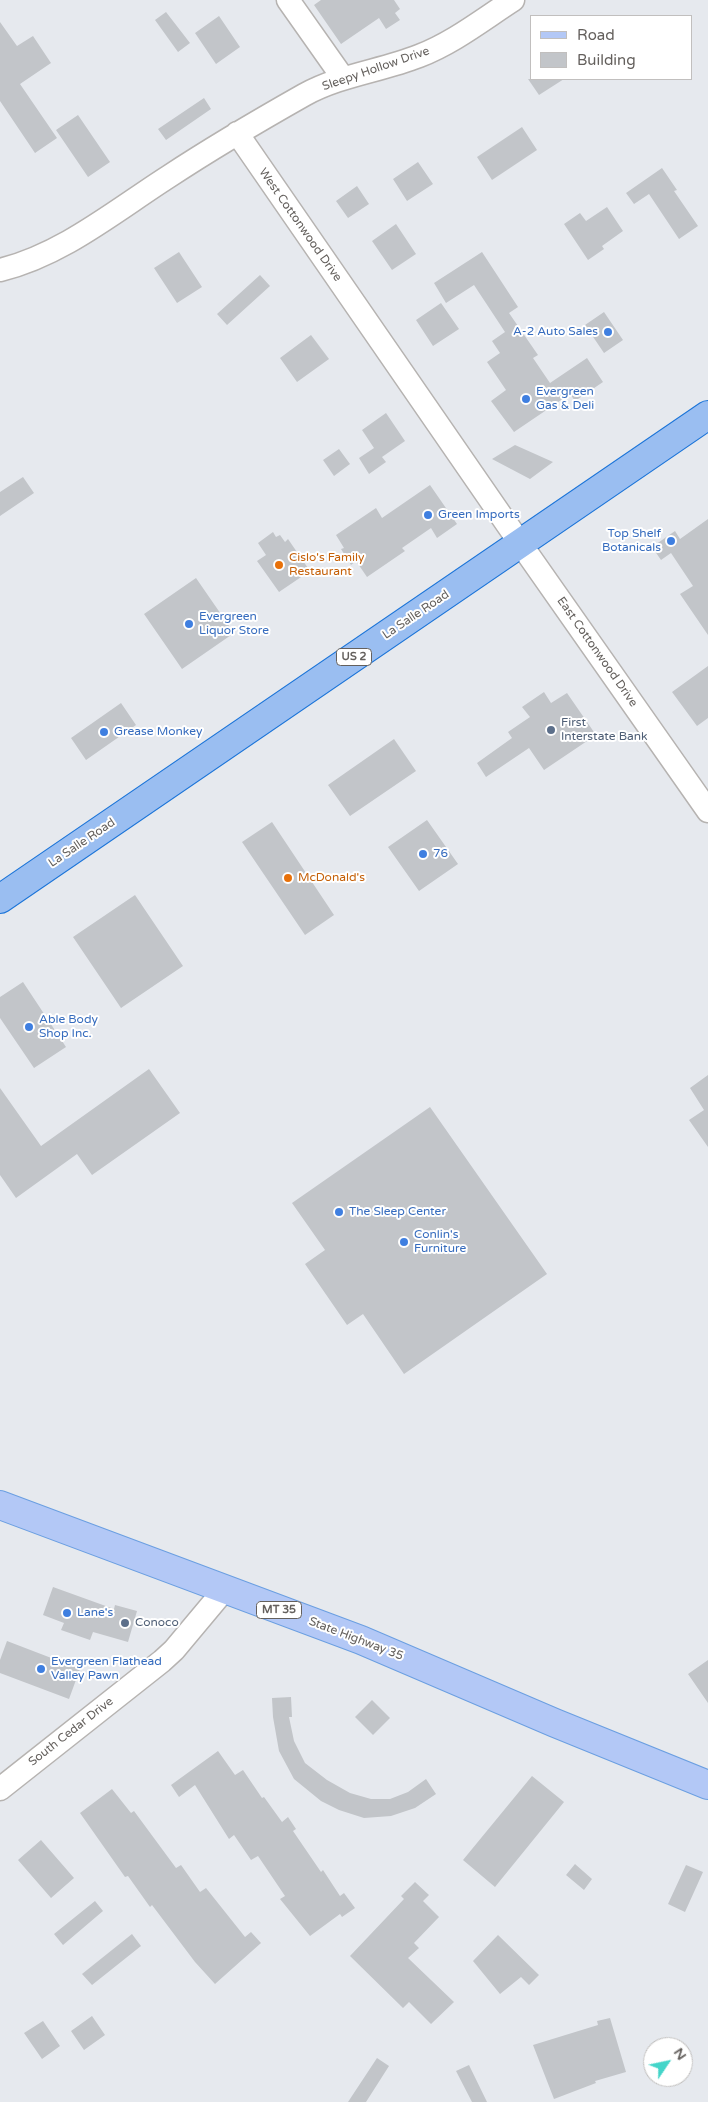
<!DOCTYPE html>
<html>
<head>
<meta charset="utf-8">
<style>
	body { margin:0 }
	#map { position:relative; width:708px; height:2102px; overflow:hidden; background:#e6e9ee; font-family:"Varela Round",sans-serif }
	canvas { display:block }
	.legend { position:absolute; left:530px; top:15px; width:162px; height:65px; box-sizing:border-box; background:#fff; border:1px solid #c1bfbe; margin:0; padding:6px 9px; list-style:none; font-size:15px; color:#64605d }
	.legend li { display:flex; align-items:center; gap:10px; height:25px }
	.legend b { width:25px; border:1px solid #c1bfbe }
	.north { position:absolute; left:643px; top:2037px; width:50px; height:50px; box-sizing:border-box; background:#fff; border:1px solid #c1bfbe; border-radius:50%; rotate:56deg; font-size:14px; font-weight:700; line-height:20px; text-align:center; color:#64605d }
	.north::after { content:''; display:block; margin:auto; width:18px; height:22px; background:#44d5c9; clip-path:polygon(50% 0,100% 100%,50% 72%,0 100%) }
</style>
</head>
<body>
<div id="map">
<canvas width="708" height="2102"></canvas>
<ul class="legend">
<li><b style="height:6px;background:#b3c8f6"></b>Road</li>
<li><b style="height:14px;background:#c2c5c9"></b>Building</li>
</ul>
<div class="north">N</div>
</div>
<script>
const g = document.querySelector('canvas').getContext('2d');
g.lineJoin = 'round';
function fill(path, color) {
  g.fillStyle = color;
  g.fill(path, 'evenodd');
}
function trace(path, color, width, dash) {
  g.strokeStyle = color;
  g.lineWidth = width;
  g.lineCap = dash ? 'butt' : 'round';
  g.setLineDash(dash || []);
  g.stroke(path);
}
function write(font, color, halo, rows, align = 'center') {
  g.font = font + ' "Varela Round",sans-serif';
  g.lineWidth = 4;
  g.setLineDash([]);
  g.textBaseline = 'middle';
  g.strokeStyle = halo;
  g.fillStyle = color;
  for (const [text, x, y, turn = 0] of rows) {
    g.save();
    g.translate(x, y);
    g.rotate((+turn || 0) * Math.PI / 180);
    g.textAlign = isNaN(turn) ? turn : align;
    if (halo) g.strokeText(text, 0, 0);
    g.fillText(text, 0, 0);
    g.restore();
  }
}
const building = new Path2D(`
	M321 0H394L400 9 395 13 400 20 386 29 379 18 341 44 314 5Z
	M166 12 190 43 178 52 155 20Z
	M219 16 240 47 216 64 195 33Z
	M0 22 17 46 33 36 51 63 20 84 57 138 35 153 0 101Z
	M528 79H564L539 95Z
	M204 98 211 109 166 140 158 129Z
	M78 115 110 162 88 177 56 130Z
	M522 127 537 150 492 180 477 157Z
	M418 162 433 184 407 201 393 179Z
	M662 168 677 190 674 191 698 226 679 239 649 194 634 204 626 193Z
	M357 186 369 204 348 218 336 201Z
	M607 207 623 231 602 246 604 249 588 260 564 224 580 213 586 221Z
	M396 224 416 254 392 270 372 241Z
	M179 252 202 287 177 303 154 268Z
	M482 252 518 307 509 313 538 355 533 358 550 383 587 358 603 382 575 401 570 394 514 432 491 401 506 390 487 362 500 353 492 341 505 332 474 285 446 303 434 283Z
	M260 275 270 286 227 325 217 314Z
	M441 303 459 329 433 346 416 320Z
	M604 312 623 340 604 353 585 325Z
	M311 335 329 359 297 382 280 358Z
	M386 413 405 441 382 457 386 462 369 474 359 458 374 448 362 430Z
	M515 445 553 462 530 479 492 459Z
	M339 449 350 464 334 476 323 460Z
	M23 477 34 493 0 516V492Z
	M430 485 457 524 437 538 431 528 402 548 405 551 367 577 356 561 351 565 341 549 344 548 336 535 376 508 382 518Z
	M708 519V635L680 594 693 586 671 553 661 560 652 547 675 531 680 539Z
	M273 532 276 537 280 535 285 542 288 539 310 571 279 592 257 561 266 555 258 543Z
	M196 578 234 633 182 669 144 614Z
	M708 666V718L697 726 672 692Z
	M544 692 551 703 567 693 596 735 544 770 529 748 486 777 477 763 512 738 508 732 530 717 522 707Z
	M121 703 136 725 86 760 71 738Z
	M394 739 416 771 350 816 328 785Z
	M427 820 458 864 419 891 388 847Z
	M272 822 334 915 305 935 242 842Z
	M135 895 183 966 121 1008 73 937Z
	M23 982 66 1047 34 1068 0 1018V997Z
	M149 1069 180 1113 92 1175 77 1154 16 1198 0 1175V1088L41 1146Z
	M708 1075V1147L689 1120 704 1110 690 1088Z
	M430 1107 547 1274 404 1374 363 1314 347 1325 305 1264 325 1250 292 1203Z
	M53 1587 114 1609 115 1605 137 1611 128 1642 93 1632 90 1640 61 1630 64 1623 43 1615Z
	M7 1641 80 1669 69 1699 0 1673V1660Z
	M708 1660V1703L688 1674Z
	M291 1697 292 1717H289L294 1741 305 1763 327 1780 350 1793 371 1799H390L408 1792 426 1779 436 1794 415 1808 391 1816 364 1818 339 1810 321 1801 294 1779 279 1751 273 1717 272 1698Z
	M372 1700 390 1718 373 1735 355 1717Z
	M218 1751 235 1775 243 1770 262 1798 264 1797 282 1822 288 1817 296 1829 293 1831 321 1872 323 1870 340 1896 344 1893 355 1908 342 1917 340 1914 310 1936 280 1899 285 1896 258 1856 251 1860 234 1835 229 1839 195 1785 179 1797 171 1785Z
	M532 1776 564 1802 495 1887 463 1860Z
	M112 1789 131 1813 134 1811 176 1868 181 1865 200 1892 206 1888 245 1937 251 1932 261 1943 215 1984 195 1962 152 1905 150 1907 128 1876 125 1877 80 1813Z
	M41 1840 74 1878 51 1898 18 1860Z
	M575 1864 592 1879 584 1890 566 1875Z
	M686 1865 703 1872 685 1912 668 1904Z
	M415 1882 429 1895 423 1901 439 1917 414 1943 419 1948 408 1958 454 2002 431 2024 409 2002 403 2008 350 1956 404 1899 401 1896Z
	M95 1901 103 1911 63 1945 54 1934Z
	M132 1934 141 1946 92 1985 82 1974Z
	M498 1935 539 1975 529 1985 521 1977 500 1994 473 1961Z
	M92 2016 105 2035 84 2050 71 2031Z
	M610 2018 626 2072 595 2081 596 2083 554 2099 533 2045 598 2025 597 2021Z
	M43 2021 60 2046 42 2059 24 2033Z
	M377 2058 389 2066 366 2102H348Z
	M469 2065 487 2102H472L456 2071Z`);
const minor = new Path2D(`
	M288 0 343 78
	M237 133 520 543 708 811
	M0 270C62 255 115 211 168 177 212 148 258 121 304 95 340 75 381 71 419 56 453 43 482 20 513 0
	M0 1789 162 1661 174 1650 225 1589`);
const major = new Path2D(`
	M0 1505 361 1640 555 1723 708 1785`);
const highway = new Path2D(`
	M0 899 708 415`);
const markers = [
	[608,332,5,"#3f7fe0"],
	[526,399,5,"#3f7fe0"],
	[428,515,5,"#3f7fe0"],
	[671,541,5,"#3f7fe0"],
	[279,565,5,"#e8710a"],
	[189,624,5,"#3f7fe0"],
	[551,730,5,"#5c6f8a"],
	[104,732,5,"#3f7fe0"],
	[423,854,5,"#3f7fe0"],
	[288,878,5,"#e8710a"],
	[29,1027,5,"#3f7fe0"],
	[339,1212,5,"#3f7fe0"],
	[404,1242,5,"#3f7fe0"],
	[67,1613,5,"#3f7fe0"],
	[125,1623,5,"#5c6f8a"],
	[41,1669,5,"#3f7fe0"]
];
const shields = [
	[354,657,35],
	[279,1610,45]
];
const shieldNames = [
	["US 2",354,657],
	["MT 35",279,1610]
];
const streetNames = [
	["Sleepy Hollow Drive",376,69,-19],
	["West Cottonwood Drive",300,225,55],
	["La Salle Road",416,615,-34],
	["East Cottonwood Drive",597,652,55],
	["La Salle Road",82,843,-34],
	["State Highway 35",356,1639,21],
	["South Cedar Drive",71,1732,-38]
];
const shopNames = [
	["A-2 Auto Sales",598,332,"right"],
	["Evergreen",536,392],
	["Gas & Deli",536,406],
	["Green Imports",438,515],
	["Top Shelf",661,534,"right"],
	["Botanicals",661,548,"right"],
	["Evergreen",199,617],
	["Liquor Store",199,631],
	["Grease Monkey",114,732],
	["76",433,854],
	["Able Body",39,1020],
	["Shop Inc.",39,1034],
	["The Sleep Center",349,1212],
	["Conlin's",414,1235],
	["Furniture",414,1249],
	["Lane's",77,1613],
	["Evergreen Flathead",51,1662],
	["Valley Pawn",51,1676]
];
const foodNames = [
	["Cislo's Family",289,558],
	["Restaurant",289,572],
	["McDonald's",298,878]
];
const serviceNames = [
	["First",561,723],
	["Interstate Bank",561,737],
	["Conoco",135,1623]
];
fill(building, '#c2c5c9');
trace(minor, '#b6b3b1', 25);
trace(major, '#6b9fe1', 30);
trace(highway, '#1b74d8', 30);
trace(minor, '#fff', 22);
trace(major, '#b3c8f6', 28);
trace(highway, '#9abef1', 28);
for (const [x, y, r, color] of markers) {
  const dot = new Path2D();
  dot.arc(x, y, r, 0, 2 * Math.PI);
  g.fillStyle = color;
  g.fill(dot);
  trace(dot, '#fff', 2);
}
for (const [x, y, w] of shields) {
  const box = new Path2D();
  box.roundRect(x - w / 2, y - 8.5, w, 17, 4);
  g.fillStyle = '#fff';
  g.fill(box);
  trace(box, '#64605d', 1);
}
write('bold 11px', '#64605d', null, shieldNames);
write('12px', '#64605d', '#fff', streetNames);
write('12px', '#366cbe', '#fff', shopNames, 'left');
write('12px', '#c56008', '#fff', foodNames, 'left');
write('12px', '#4e5e75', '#fff', serviceNames, 'left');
</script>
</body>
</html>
